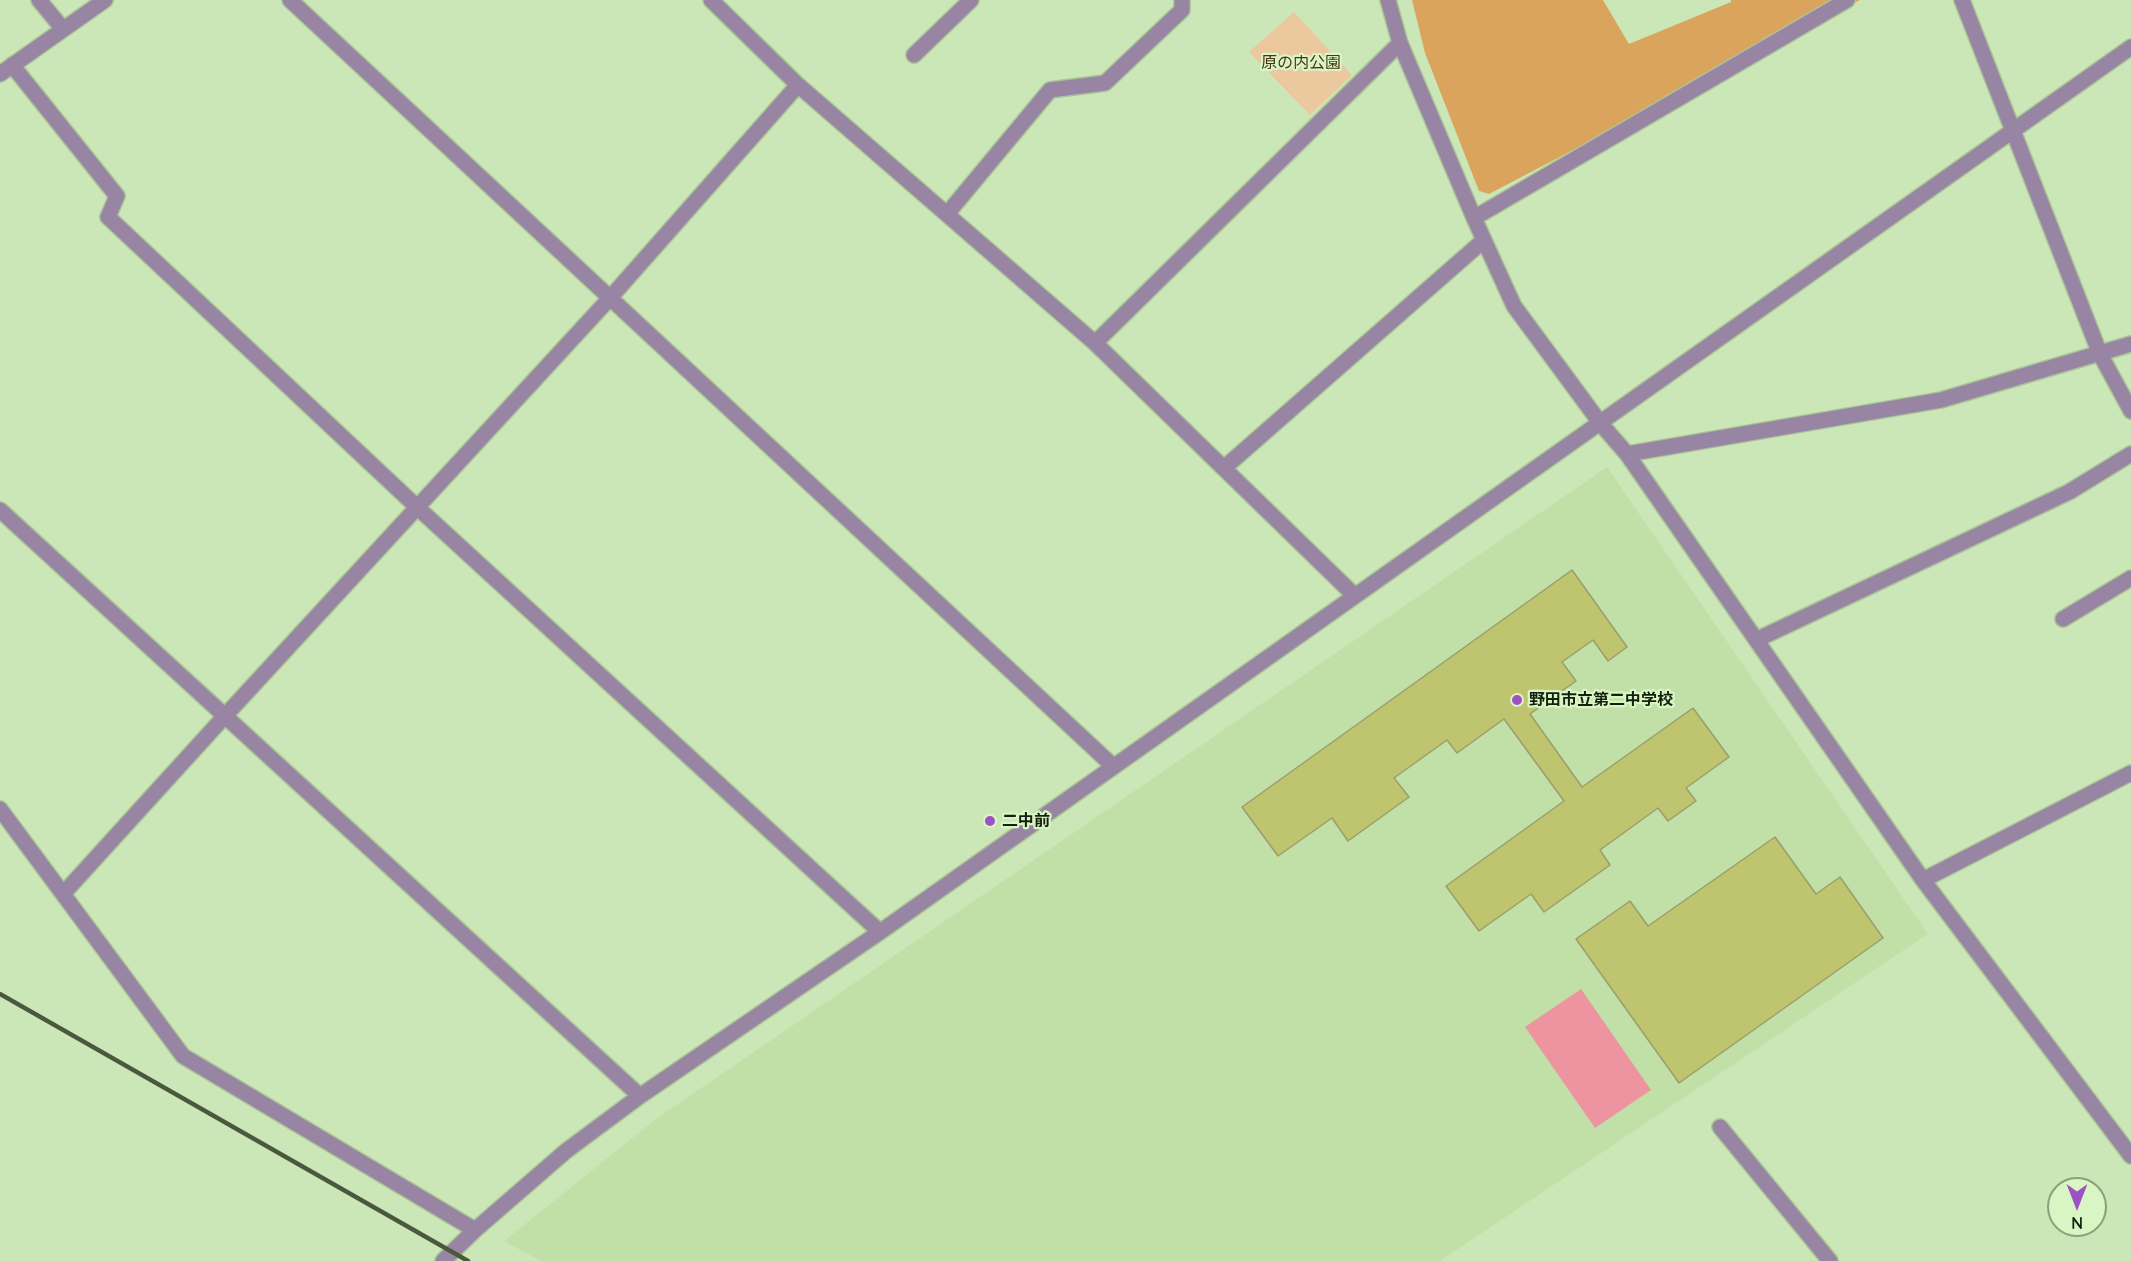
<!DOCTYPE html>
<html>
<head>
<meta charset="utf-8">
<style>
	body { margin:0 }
	#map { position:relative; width:2131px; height:1261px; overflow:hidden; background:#cce7b7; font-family:Quicksand,sans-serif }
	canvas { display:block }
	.north { position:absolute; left:2047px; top:1177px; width:60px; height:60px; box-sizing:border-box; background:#d9f5c4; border:2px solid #8b9f7b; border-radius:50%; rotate:180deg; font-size:16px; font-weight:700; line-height:24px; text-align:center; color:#151f0d }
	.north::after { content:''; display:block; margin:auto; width:21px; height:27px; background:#9c52c5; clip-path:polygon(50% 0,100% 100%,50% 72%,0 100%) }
</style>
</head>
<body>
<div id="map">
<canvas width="2131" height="1261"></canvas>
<div class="north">N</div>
</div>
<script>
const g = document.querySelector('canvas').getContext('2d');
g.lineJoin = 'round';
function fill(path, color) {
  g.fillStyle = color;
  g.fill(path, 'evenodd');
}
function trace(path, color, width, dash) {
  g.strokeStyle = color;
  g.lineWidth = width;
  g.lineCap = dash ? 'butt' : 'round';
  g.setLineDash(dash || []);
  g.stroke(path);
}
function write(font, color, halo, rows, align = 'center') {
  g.font = font + ' Quicksand,"Noto Sans JP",sans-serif';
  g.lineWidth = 4.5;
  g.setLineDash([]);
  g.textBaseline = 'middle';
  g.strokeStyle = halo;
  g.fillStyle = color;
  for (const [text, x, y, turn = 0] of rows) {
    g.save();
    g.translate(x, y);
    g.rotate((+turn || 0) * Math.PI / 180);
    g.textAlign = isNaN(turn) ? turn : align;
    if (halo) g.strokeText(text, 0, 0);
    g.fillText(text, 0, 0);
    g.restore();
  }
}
const built = new Path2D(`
	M1607 467 1928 934 1440 1261H541L504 1241 656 1119Z`);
const green = new Path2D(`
	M1294 12 1352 75 1310 115 1249 52Z`);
const forest = new Path2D(`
	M1412 0H1603L1629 44 1731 2V0H1860L1489 194 1479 191 1425 53Z`);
const water = new Path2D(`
	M1581 989 1651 1090 1595 1128 1525 1027Z`);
const building = new Path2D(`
	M1572 570 1627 647 1608 661 1593 640 1562 662 1576 681 1530 714 1582 787 1693 708 1729 757 1686 788 1696 801 1668 821 1658 808 1600 850 1610 865 1544 912 1531 894 1479 931 1446 886 1564 801 1504 719 1457 753 1447 740 1394 778 1409 797 1348 841 1332 818 1278 856 1242 807Z
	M1775 837 1816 894 1840 877 1883 938 1679 1083 1576 939 1630 901 1648 926Z`);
const minor = new Path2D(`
	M39 0 63 29
	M290 0 1113 766
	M711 0 798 85 1095 343 1354 595
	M1388 0 1400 43 1474 218 1514 306 1601 424 1627 454 1923 880 2131 1156
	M1962 0 2100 354 2131 411
	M914 55 971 0
	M12 65 117 196 108 217 418 508 880 932
	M0 74 105 0
	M947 214 1050 90 1105 83 1182 10V0
	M1474 218 1847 0
	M1095 343 1400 43
	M1627 454 1941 400 2131 344
	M1224 468 1484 240
	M0 510 640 1096
	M2063 619 2131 578
	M1756 640 2069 492 2131 454
	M0 809 183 1056 475 1230
	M1923 880 2131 773
	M63 894 224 717 610 298 798 85
	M1720 1127 1830 1261
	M443 1261 475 1230 566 1151 640 1096 880 932 2131 47`);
const rail = new Path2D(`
	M0 994 468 1261`);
const markers = [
	[1517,700,6,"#9c52c5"],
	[990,821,6,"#9c52c5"]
];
const parkNames = [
	["原の内公園",1301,63]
];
const poiNames = [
	["野田市立第二中学校",1529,700],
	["二中前",1002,821]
];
fill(built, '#c1e0a8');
fill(green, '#ecc89e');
fill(forest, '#dba45d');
fill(water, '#ee94a0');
fill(building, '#bfc46f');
trace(building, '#9b9e6b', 1.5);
trace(minor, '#abc398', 18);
trace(minor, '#9785a3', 15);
trace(rail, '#4a593e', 4.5);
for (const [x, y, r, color] of markers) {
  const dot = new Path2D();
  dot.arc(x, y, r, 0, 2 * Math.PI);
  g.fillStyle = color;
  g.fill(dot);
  trace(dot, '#d9f5c4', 2);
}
write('16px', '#4c3517', '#d9f5c4', parkNames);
write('bold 16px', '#151f0d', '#d9f5c4', poiNames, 'left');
</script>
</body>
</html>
